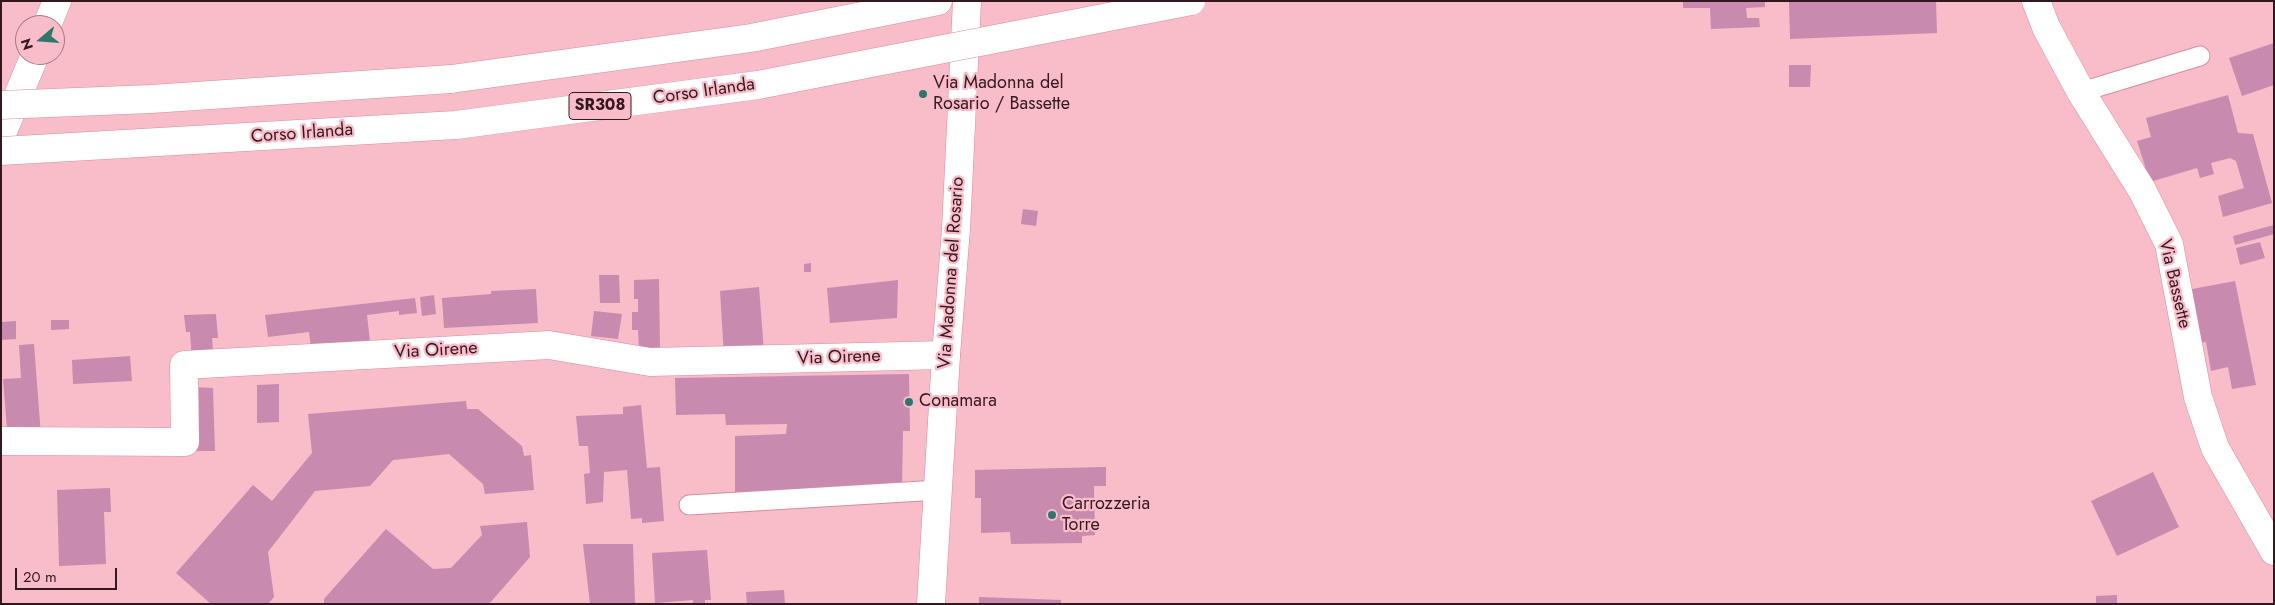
<!DOCTYPE html>
<html>
<head>
<meta charset="utf-8">
<style>
	body { margin:0 }
	#map { position:relative; width:2275px; height:605px; overflow:hidden; background:#f9bcc9; font-family:Jost,sans-serif }
	canvas { display:block }
	.frame { position:absolute; inset:0; border:2px solid #34181f; pointer-events:none }
	.north { position:absolute; left:15px; top:15px; width:50px; height:50px; box-sizing:border-box; background:#f9bcc9; border:1px solid #aa7a85; border-radius:50%; rotate:252deg; font-size:14px; font-weight:700; line-height:20px; text-align:center; color:#34181f }
	.north::after { content:''; display:block; margin:auto; width:18px; height:22px; background:#2f766d; clip-path:polygon(50% 0,100% 100%,50% 72%,0 100%) }
	.scale { position:absolute; left:15px; top:568px; width:102px; height:22px; box-sizing:border-box; border:2px solid #34181f; border-top:0; padding-left:6px; font-size:15px; line-height:18px; white-space:nowrap; color:#34181f; -webkit-text-stroke:4px #f9bcc9; paint-order:stroke }
</style>
</head>
<body>
<div id="map">
<canvas width="2275" height="605"></canvas>
<div class="frame"></div>
<div class="north">N</div>
<div class="scale">20 m</div>
</div>
<script>
const g = document.querySelector('canvas').getContext('2d');
g.lineJoin = 'round';
function fill(path, color) {
  g.fillStyle = color;
  g.fill(path, 'evenodd');
}
function trace(path, color, width, dash) {
  g.strokeStyle = color;
  g.lineWidth = width;
  g.lineCap = dash ? 'butt' : 'round';
  g.setLineDash(dash || []);
  g.stroke(path);
}
function write(font, color, halo, rows, align = 'center') {
  g.font = font + ' Jost,sans-serif';
  g.lineWidth = 4.5;
  g.setLineDash([]);
  g.textBaseline = 'middle';
  g.strokeStyle = halo;
  g.fillStyle = color;
  for (const [text, x, y, turn = 0] of rows) {
    g.save();
    g.translate(x, y);
    g.rotate((+turn || 0) * Math.PI / 180);
    g.textAlign = isNaN(turn) ? turn : align;
    if (halo) g.strokeText(text, 0, 0);
    g.fillText(text, 0, 0);
    g.restore();
  }
}
const building = new Path2D(`
	M1683 1H1765V7L1746 8 1747 18H1759L1760 27 1711 29 1710 8H1683Z
	M1789 1H1936L1937 33 1790 39Z
	M2274 43V85L2242 96 2229 58Z
	M1789 65H1811L1810 87H1789Z
	M2228 95 2238 133 2253 134 2272 203 2223 217 2218 196 2244 188 2236 161 2230 158 2211 163 2214 174 2200 178 2197 168 2150 182 2137 141 2151 137 2146 118Z
	M1023 209 1038 211 1036 226 1021 224Z
	M2274 225V234L2235 245 2233 236Z
	M2260 242 2265 258 2240 265 2236 248Z
	M811 263V272H804V264Z
	M599 275H619L620 303H600Z
	M659 279 660 350 639 349 638 330H632V312H638V299H634V280Z
	M898 280 897 318 830 323 827 288Z
	M2235 281 2256 385 2232 389 2228 367 2211 371 2206 342 2198 343 2187 290Z
	M759 287 764 352 724 356 720 291Z
	M536 289 538 323 444 328 442 298 491 294V291Z
	M434 295 436 314 422 316 420 297Z
	M415 298 417 313 399 315V311L367 315 370 342 311 349 309 332 268 337 265 315Z
	M594 311 622 314 618 339 591 336Z
	M216 314 218 338H212L214 361 192 363 190 332H186L184 315Z
	M51 320H69V329L51 330Z
	M16 321V339L1 340V322Z
	M34 344 41 436 25 438V427L7 429 3 379 21 378 19 345Z
	M130 356 132 381 73 384 72 360Z
	M909 374 910 431H903L902 489 735 492V436L786 434 787 424 726 425 725 414 676 415 675 378Z
	M279 384V422L257 423V385Z
	M194 387 213 388 215 451H192Z
	M466 401 467 409H478L522 446 524 456 531 455 534 490 485 494 483 484 449 454 393 460 370 486 315 491 268 552 274 597 268 604H211L176 573 253 485 272 501 312 453 308 414Z
	M641 405 647 468 660 467 664 521 642 523V518L631 519 627 470 604 472 603 502 586 504 584 474 590 473 588 446H579L576 416 623 414V407Z
	M1106 467V486H1094L1095 535 1082 536V543L1011 544 1010 532 981 533V498H975V470Z
	M2153 472 2179 527 2117 556 2091 501Z
	M110 488 111 512H104L106 564 59 566 57 490Z
	M527 522 530 557 489 604H324V599L386 529 433 569 451 568 482 535 480 526Z
	M583 544H633L635 604H590Z
	M707 550 711 600H705V604H693V600L655 603 652 553Z
	M784 590 785 604H747L746 592Z
	M2117 595V604H2096V596Z
	M979 597 1061 600V604H979Z`);
const lane = new Path2D(`
	M2081 92 2200 56
	M689 505 939 490`);
const street = new Path2D(`
	M2036 1 2046 27 2081 92 2142 190 2169 244 2198 397 2215 448 2274 551
	M47 25 57 1
	M1 136 35 55
	M1 441 185 442 184 365 549 345 650 362 946 355`);
const secondary = new Path2D(`
	M931 604 946 355 956 229 967 1`);
const highway = new Path2D(`
	M451 79 751 38 938 1`);
const highwayBridge = new Path2D(`
	M1 105 151 99 451 79
	M1 151 456 125 758 85 1191 1`);
const markers = [
	[923,94,5,"#2f766d"],
	[909,402,5,"#2f766d"],
	[1052,515,5,"#2f766d"]
];
const shields = [
	[600,106,62]
];
const shieldNames = [
	["SR308",600,106]
];
const poiNames = [
	["Via Madonna del",933,84],
	["Rosario / Bassette",933,105],
	["Conamara",919,402],
	["Carrozzeria",1062,505],
	["Torre",1062,526]
];
const streetNames = [
	["Corso Irlanda",704,92,-8],
	["Corso Irlanda",302,134,-4],
	["Via Madonna del Rosario",952,273,-86],
	["Via Bassette",2174,284,77],
	["Via Oirene",436,351,-3],
	["Via Oirene",839,358,-2]
];
fill(building, '#c88aae');
trace(lane, '#d58d9e', 21);
trace(street, '#d58d9e', 29);
trace(secondary, '#d58d9e', 29);
trace(highway, '#d58d9e', 29);
trace(lane, '#fff', 19);
trace(street, '#fff', 28);
trace(secondary, '#fff', 28);
trace(highway, '#fff', 28);
trace(highwayBridge, '#d58d9e', 29, []);
trace(highwayBridge, '#fff', 28);
for (const [x, y, r, color] of markers) {
  const dot = new Path2D();
  dot.arc(x, y, r, 0, 2 * Math.PI);
  g.fillStyle = color;
  g.fill(dot);
  trace(dot, '#f9bcc9', 2);
}
for (const [x, y, w] of shields) {
  const box = new Path2D();
  box.roundRect(x - w / 2, y - 13.5, w, 27, 4);
  g.fillStyle = '#f9bcc9';
  g.fill(box);
  trace(box, '#34181f', 1);
}
write('bold 16px', '#34181f', null, shieldNames);
write('18px', '#34181f', '#f9bcc9', poiNames, 'left');
write('18px', '#34181f', '#f9bcc9', streetNames);
</script>
</body>
</html>
